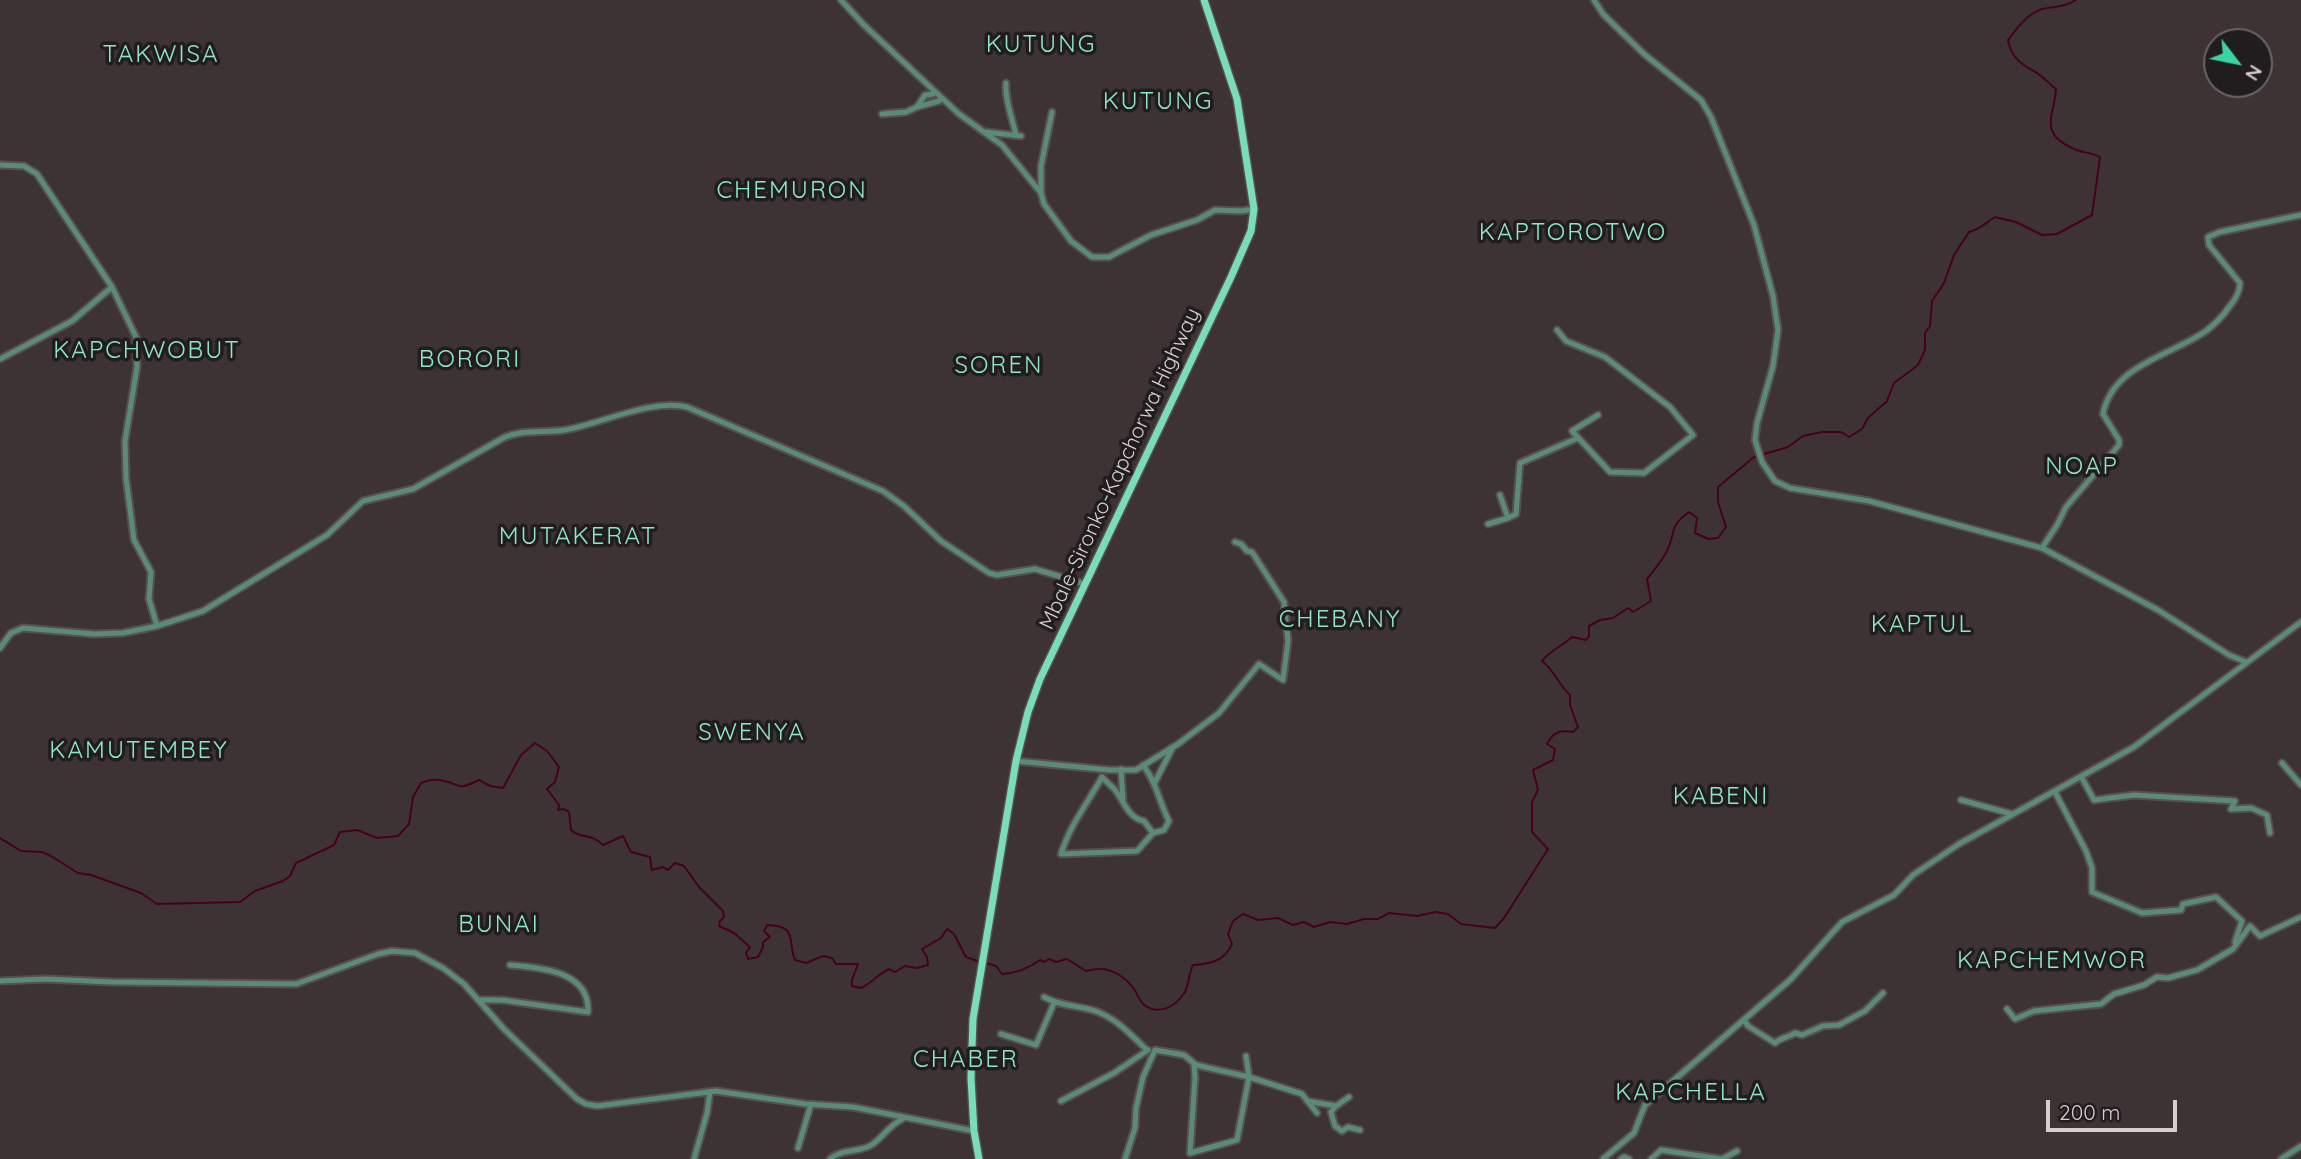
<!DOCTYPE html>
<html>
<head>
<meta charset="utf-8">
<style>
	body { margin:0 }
	#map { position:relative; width:2301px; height:1159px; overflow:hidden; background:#3d3335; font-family:Quicksand,sans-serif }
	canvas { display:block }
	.north { position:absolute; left:2203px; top:28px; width:70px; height:70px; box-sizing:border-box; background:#211c1d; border:2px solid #696465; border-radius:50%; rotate:122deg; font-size:19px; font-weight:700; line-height:28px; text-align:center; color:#d5cfd0 }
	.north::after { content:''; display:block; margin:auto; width:24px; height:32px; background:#39d4a5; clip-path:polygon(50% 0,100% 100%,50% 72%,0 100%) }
	.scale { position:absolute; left:2046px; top:1100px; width:131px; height:32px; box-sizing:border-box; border:4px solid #d5cfd0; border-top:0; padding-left:9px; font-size:21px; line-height:24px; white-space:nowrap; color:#d5cfd0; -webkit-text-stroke:5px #211c1d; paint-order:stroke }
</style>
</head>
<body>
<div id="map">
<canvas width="2301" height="1159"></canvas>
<div class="north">N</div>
<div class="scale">200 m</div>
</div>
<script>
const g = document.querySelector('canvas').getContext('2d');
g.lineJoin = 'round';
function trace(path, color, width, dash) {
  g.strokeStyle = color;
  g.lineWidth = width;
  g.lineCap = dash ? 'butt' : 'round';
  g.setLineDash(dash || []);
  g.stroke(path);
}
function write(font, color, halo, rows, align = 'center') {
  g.font = font + ' Quicksand,sans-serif';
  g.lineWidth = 7;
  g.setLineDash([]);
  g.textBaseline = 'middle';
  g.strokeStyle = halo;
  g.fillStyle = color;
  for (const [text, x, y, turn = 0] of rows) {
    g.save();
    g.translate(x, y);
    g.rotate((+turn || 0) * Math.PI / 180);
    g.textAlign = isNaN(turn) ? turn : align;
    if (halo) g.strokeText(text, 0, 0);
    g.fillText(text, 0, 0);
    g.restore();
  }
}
const stream = new Path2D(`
	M0 838 21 851 42 852 51 856 78 873 91 875 141 893 157 904 240 902 255 891 283 881 290 876 296 863 334 845 340 832 357 830 377 838 398 836 409 824 413 797 421 783C426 781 433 779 439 780 461 782 453 793 479 780L490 786 503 788 521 755 535 743 547 751 559 767 555 782 547 789 559 805 558 810 564 809 569 812 571 830C582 840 590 832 603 845L623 836 631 852 650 857 652 870 663 867 668 870 675 863 684 866 699 887 723 911 724 917 720 921 719 926 734 933 750 947 746 953 748 959 758 957 763 947V942L770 937 764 931 767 925C799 926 787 941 795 960L806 963 823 956 832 958 836 964H858L852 980V986L861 988C872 983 878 974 889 969L895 972 905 966 917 968 928 965 927 957 922 949 941 938 947 929 954 934 966 957 980 962
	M986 963 996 966 1002 974C1017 973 1028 969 1040 960L1044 962 1049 959 1056 962 1067 959 1086 971C1106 965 1122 973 1134 989 1137 993 1140 1001 1143 1004 1159 1017 1176 1006 1185 992 1189 983 1189 973 1193 965 1210 964 1225 961 1232 944L1228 934 1233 921 1243 914 1258 920 1278 918 1293 925 1304 922 1314 927 1330 922 1347 924 1364 919H1378L1389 913 1417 916 1435 912 1448 914 1461 924 1495 928 1504 918 1548 849 1532 832V802L1538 790 1533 770 1553 760 1555 749 1547 744C1553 732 1560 730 1573 732L1578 727 1570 705V695C1558 684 1555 671 1542 661 1551 650 1562 646 1572 637L1586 640 1589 636V626L1600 620 1613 618 1628 608 1633 612 1651 601 1647 579C1654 570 1662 561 1667 551 1676 533 1668 527 1689 512L1697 518 1695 533 1708 539 1718 538 1726 527 1718 502V487L1754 457 1788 447 1803 436 1822 432H1841L1849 437 1862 429 1868 418 1887 401 1894 383 1918 365 1925 350V333L1930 326 1932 301 1944 283 1954 255 1969 232C1981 229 1985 223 1995 217L2016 222 2042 235 2057 234 2092 215 2100 157C2091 152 2083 153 2074 149 2038 133 2054 117 2056 89 2048 83 2041 74 2032 70 2019 63 2011 56 2008 40 2017 28 2027 14 2042 9 2056 6 2062 8 2076 0`);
const minor = new Path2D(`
	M841 0 864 25 959 114 1002 145 1041 193 1044 204 1071 241 1092 257H1109L1151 235 1197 220 1215 210 1241 211 1254 209
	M1594 0 1603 14 1644 54 1701 100 1711 117 1754 225 1773 296 1778 330 1773 366 1757 423 1755 440 1762 462 1775 481 1790 488 1869 501 2042 548 2158 610 2229 655 2246 662
	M1006 83C1005 101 1012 117 1016 135
	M917 107 939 101
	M882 114 906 112 917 107 925 95 933 94
	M986 132 1021 136
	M0 165 24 166 37 174 112 287 136 337 137 367 125 441 126 478 134 540 151 572 149 599 157 626
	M1041 193V166L1052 112
	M1557 330 1566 341 1605 357 1670 407 1693 435 1644 473 1610 472 1572 431 1598 415
	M0 359 72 321 112 287
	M1500 495 1508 518 1516 514 1520 463 1578 438
	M1488 524 1508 518
	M2042 548 2057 525 2066 507 2119 445V440L2103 414C2112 365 2172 355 2206 331 2215 324 2223 316 2229 307 2235 300 2240 292 2240 283L2209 245 2208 237 2220 232 2301 215
	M0 648 11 633 23 628 94 634 123 633 157 626 203 611 327 535 363 501 413 489 505 437C524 429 545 433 565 430 600 424 654 398 687 407L883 491 904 506 941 541 989 573 997 575 1035 569 1085 584
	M1016 761 1110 770H1136L1178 744 1219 713 1259 664 1283 680 1288 641 1284 602 1252 552 1247 551 1241 544 1235 542
	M2282 763 2301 785
	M1143 765C1157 783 1159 802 1169 821L1164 830 1153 833 1137 851 1061 854C1070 825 1087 804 1102 777 1106 782 1111 785 1115 790 1124 801 1128 818 1144 821L1153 833
	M1121 769 1123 800
	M2082 778 2094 800 2134 795 2235 801 2231 809 2251 808 2267 815 2270 833
	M1155 782 1173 747
	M2055 792 2086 851 2092 868V892L2142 913 2181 910 2183 904 2216 897 2242 921 2235 942
	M1961 800 2012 814
	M0 981 46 979 112 982 296 984 378 954 392 951 415 953 443 968 464 984 504 1029 577 1099 586 1104 597 1106 716 1091 806 1104 853 1107 974 1131
	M1044 997C1061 1007 1080 1005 1098 1012 1118 1020 1131 1035 1147 1050
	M478 1000H502L588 1012C590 970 539 968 510 965
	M2007 1009 2015 1019 2034 1011 2101 1004 2114 994 2144 985 2157 977 2168 978 2197 970 2233 949 2250 926 2260 936 2301 917
	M1744 1020 1748 1026 1775 1043C1781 1037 1788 1038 1795 1033L1802 1035 1823 1026 1839 1025 1865 1011 1883 993
	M1001 1034 1036 1045 1054 1003
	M1194 1063 1195 1078 1190 1153 1237 1140 1249 1077 1246 1056
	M1061 1101 1114 1073 1148 1050
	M1307 1101 1336 1106 1349 1097
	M1336 1106 1331 1112 1335 1126 1342 1131 1348 1127 1360 1130
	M798 1148 811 1104
	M694 1159 707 1113 710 1092
	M830 1159C842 1148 861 1153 873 1144 886 1134 887 1127 904 1118
	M1125 1159 1135 1128 1136 1108 1143 1077 1155 1050 1184 1055 1196 1065 1249 1077 1302 1094 1317 1113
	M1603 1159 1634 1133 1645 1105 1652 1099 1791 979 1842 922 1894 895 1913 875 1959 844 2134 747 2301 622
	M1621 1159 1624 1157 1629 1159
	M1651 1159 1661 1150 1721 1159
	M1722 1159 1737 1151
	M2281 1159 2301 1146`);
const major = new Path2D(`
	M979 1159 974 1131 971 1078 973 1019 1016 761 1028 712 1040 679 1231 277 1251 231 1254 209 1237 99 1204 0`);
const streetNames = [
	["Mbale-Sironko-Kapchorwa Highway",1120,469,-65]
];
const quarterNames = [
	["KUTUNG",1041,45],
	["TAKWISA",161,55],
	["KUTUNG",1158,102],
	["CHEMURON",792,191],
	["KAPTOROTWO",1573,233],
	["KAPCHWOBUT",147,351],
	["BORORI",470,360],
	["SOREN",999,366],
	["NOAP",2082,467],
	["MUTAKERAT",578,537],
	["CHEBANY",1340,620],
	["KAPTUL",1922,625],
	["SWENYA",752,733],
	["KAMUTEMBEY",139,751],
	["KABENI",1721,797],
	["BUNAI",499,925],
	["KAPCHEMWOR",2052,961],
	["CHABER",966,1060],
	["KAPCHELLA",1691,1093]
];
trace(stream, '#47001c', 2);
trace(minor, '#584f51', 9);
trace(major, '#584f51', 10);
trace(minor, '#5b8a77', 5);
trace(major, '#78ddb8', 7);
write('21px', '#d5cfd0', '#211c1d', streetNames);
g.letterSpacing = '2px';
write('24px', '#8de7c5', '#211c1d', quarterNames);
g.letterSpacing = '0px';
</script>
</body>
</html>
